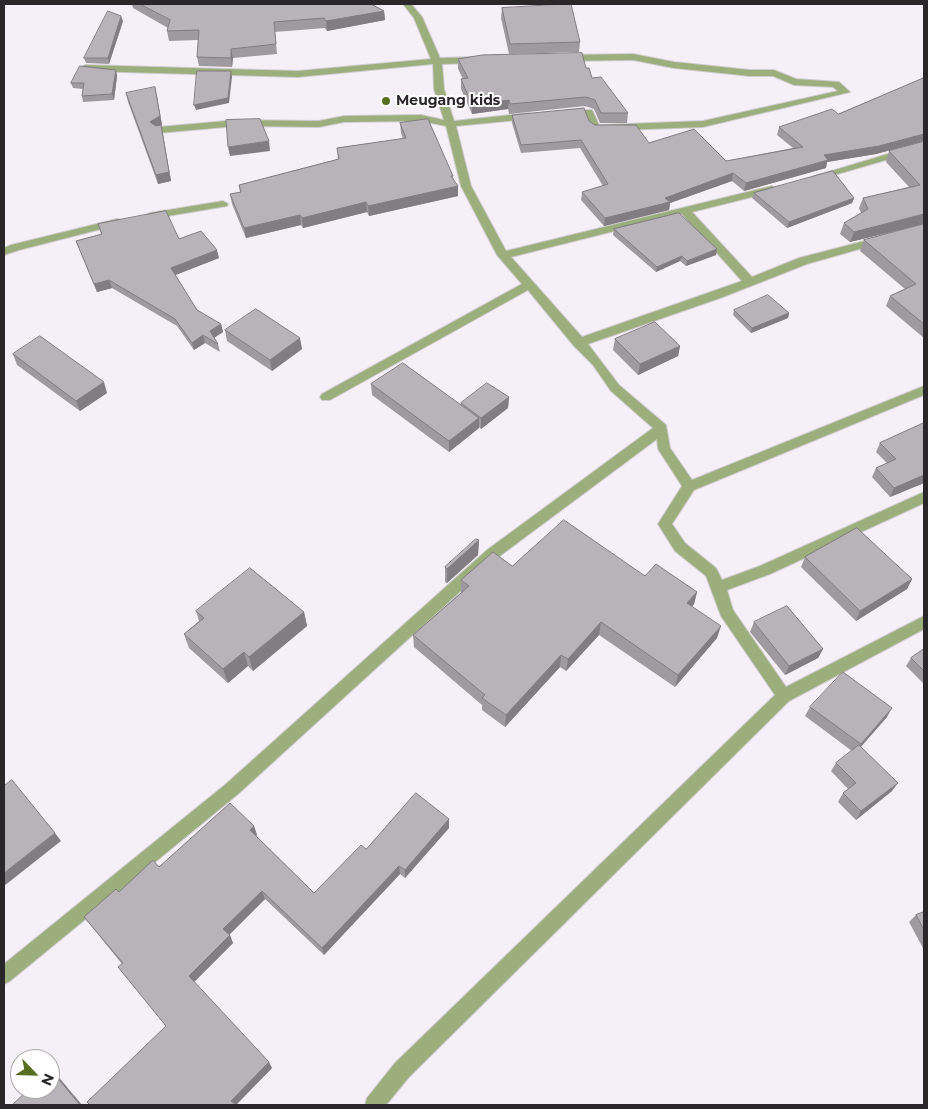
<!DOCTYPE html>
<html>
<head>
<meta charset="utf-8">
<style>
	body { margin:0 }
	#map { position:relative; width:928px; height:1109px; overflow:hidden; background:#f5f0f7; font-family:Montserrat,sans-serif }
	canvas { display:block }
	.frame { position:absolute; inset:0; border:5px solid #292729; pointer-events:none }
	.north { position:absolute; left:10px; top:1049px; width:50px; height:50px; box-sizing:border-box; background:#fff; border:1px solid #a9a9a9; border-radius:50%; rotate:114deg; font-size:14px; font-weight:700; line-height:20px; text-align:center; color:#292729 }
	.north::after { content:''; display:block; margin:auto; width:18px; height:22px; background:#576e1e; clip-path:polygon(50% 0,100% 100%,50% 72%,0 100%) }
</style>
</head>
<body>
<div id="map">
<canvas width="928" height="1109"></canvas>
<div class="frame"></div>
<div class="north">N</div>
</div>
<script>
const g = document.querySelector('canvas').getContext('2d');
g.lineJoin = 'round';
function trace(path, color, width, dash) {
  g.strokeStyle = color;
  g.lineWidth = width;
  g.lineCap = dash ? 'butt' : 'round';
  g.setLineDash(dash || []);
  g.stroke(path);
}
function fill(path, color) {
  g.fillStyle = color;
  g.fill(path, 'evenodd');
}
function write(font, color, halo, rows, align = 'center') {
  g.font = font + ' Montserrat,sans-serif';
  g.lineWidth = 4;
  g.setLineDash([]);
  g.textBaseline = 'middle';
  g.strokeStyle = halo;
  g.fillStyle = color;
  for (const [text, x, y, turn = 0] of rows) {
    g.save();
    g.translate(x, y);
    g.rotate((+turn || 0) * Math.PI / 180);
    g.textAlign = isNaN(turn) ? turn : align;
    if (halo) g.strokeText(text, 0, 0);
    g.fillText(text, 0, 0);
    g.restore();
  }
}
const minor = new Path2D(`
	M403 4H411L422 17 440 58 476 57 481 60 476 63 442 64 444 89 454 121 529 113 534 116 529 119 456 126 471 186 506 251 772 186 777 189 776 191 692 212 752 277 799 258 880 237 884 238V242L807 264 723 297 588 344 619 385 666 425 670 448 692 480 924 386V395L694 490 672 524 685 543 716 568 722 580 760 566 924 492V503L770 574 727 590 733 610 786 687 924 616V629L789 701 409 1077 386 1105H365L367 1098 395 1063 775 695 721 616 706 576 675 551 658 524 682 486 658 449 657 439 497 558 238 794 10 981 4 984V964L226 784 487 550 653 428 611 391 593 365 574 346 528 290 330 400H322L320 397 322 394 522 284 497 255 461 186 446 126 421 121 344 122 319 127 237 126 159 133 154 130 159 127 237 120 319 121 344 116 421 115 444 120 434 89 433 64 298 77 85 71 80 68 85 65 298 71 431 59 414 18ZM682 214 742 281 582 337 511 257Z
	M633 54 674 62 750 70H774L796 79 839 82 850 92 703 127 595 131 590 128 585 115H565V111L568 110H592L599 125 703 121 838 91 833 87 794 85 773 76H750L674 68 633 60 565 61 560 58 565 55Z
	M924 143V149L817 180 812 177Z
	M223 201 228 204 227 206 150 219 145 216 150 213Z
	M117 219 121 220V224L19 250 4 255V248L11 245Z`);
const wall = new Path2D(`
	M132 4H371L384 11 385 20 327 31 325 28 275 32 277 54 233 58 232 67 199 66 197 57 198 40 169 41 167 31 168 28 133 8Z
	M502 8 580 42 579 52 509 54 501 18Z
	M123 21 109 64 86 63 84 58Z
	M458 59 586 68 592 78 628 113 627 123H600L594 109 585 106 509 114 508 109 472 114 461 89V79H463L458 69Z
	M116 70 117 76 114 100 83 102 82 96 83 89 73 88 71 83Z
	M924 78V142V141L876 154 827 162 826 168 744 191 732 181 670 203 669 210 604 226 581 200 582 192 603 186 580 148 521 153 512 123V115L589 121 595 125 649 143 726 161 793 148 777 135 779 127 838 114Z
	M126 93 157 96 162 125H161L163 134 171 181 158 184 128 102Z
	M400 123 453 176V179L458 186V196L369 216 367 212 303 228 301 225 246 238 232 204 230 194 240 192 239 185 338 159 337 148 403 139 401 133Z
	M924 143V338L886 306 890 296 905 289 860 251 864 240 915 226 850 242 840 234 844 223 861 213 859 208 863 198 909 187 886 162 889 151Z
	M754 193 854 198 852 203 787 228 752 198Z
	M98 224 179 239 219 258 175 275 197 310 221 324 223 332 214 338 218 344 220 352 205 343 194 350 177 326 112 288 97 292 76 241 101 234Z
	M614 229 717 249 716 255 686 266 680 261 656 272 613 235Z
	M734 310 789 313 788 318 751 333 733 315Z
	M225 330 302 349 272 371 227 341Z
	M615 339 680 346 678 356 638 375 613 350Z
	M13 354 107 393 80 411 17 365Z
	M371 384 461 404V403L509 397 508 408 481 429 479 427V428L449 452 372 395Z
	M924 423V483L890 497 872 477 876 468 887 463 876 452 880 443Z
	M479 540 478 555 447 583 445 582V567Z
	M805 557 912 579 907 589 856 621 801 567Z
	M512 566 645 576 697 592 694 604 692 607 717 638 675 687 599 635 566 671 560 667 505 727 482 710V705L414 647 413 635 461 593V580Z
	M196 611 304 612 307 626 253 671 248 666 228 683 189 648 184 634 199 621Z
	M754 622 823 649 818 658 785 675 750 632Z
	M924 649V684L906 666 911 658Z
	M810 707 887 717 861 747 892 791 856 820 838 802 843 793 848 789 831 771 836 763 852 751 805 716Z
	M449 819V828L405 878 400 874 324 955 265 899 229 935 233 943 194 982 272 1068 236 1105 166 1026 122 964 84 917 119 892 159 867 254 826 257 835 256 836 314 893 366 849Z
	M924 912V950L909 922 916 915Z`);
const shadedWall = new Path2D(`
	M384 11 385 20 327 31 326 21Z
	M121 16 123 21 109 64 108 58Z
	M231 49 233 58 232 67 231 58Z
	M116 70 117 76 114 100 112 94Z
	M231 71 232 77 229 103 196 110 194 105Z
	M155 87 162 125 152 131 150 122Z
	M509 100 508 109 472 114V105Z
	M161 125 171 181 158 184 156 175Z
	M924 134V141L876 154 827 162 826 168 744 191 746 183 824 155Z
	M269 141 270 151 230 156 228 147Z
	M733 173 732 181 670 203 669 210 604 226 605 218 665 198Z
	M458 186V196L369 216 368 206Z
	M854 198 852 203 787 228 789 222Z
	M366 202 367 212 303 228 302 218Z
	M924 214V224L850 242 854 232Z
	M300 215 301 225 246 238 244 228Z
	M717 249 716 255 686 266 687 261Z
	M217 250 219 258 173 276 171 268Z
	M682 256 680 261 656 272 657 267Z
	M109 280 112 288 97 292 94 284Z
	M789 313 788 318 751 333 752 328Z
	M221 324 223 332 212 339 210 331Z
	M203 335 205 343 194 350 192 343Z
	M300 338 302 349 272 371 270 360Z
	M680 346 678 356 638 375 640 364Z
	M104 382 107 393 80 411 76 401Z
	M509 397 508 408 481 429V418Z
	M479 418V428L449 452V441Z
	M924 475V483L890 497 894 488Z
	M479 540 478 555 447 583V569Z
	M912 579 907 589 856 621 860 611Z
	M697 592 694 604 683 616 687 603Z
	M304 612 307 626 253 671 249 657Z
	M601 622 599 635 566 671 568 659Z
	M721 626 717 638 675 687 678 675Z
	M823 649 818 658 785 675 789 666Z
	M244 652 248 666 228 683 223 669Z
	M561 655 560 667 505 727 506 715Z
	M892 708 887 717 855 753 861 744Z
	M898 783 892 791 856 820 861 811Z
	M449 819V828L405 878V870Z
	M254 826 257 835 253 839 250 830Z
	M55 833 61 841 4 886V873Z
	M399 866 400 874 324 955 322 948Z
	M262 891 265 899 227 937 223 929Z
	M230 935 233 943 193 983 189 976Z
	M269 1062 272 1068 236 1105 231 1101Z
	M50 1069 56 1074 82 1105H80Z`);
const building = new Path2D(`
	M140 4H371L384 11 326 21 324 18 274 22 276 44 231 49V58L197 57 199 30 167 31 170 20Z
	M571 4 580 42 510 44 502 8Z
	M108 11 121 16 108 58H84Z
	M582 53 586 68H589L592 78 601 77 628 113H601L595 100 586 97 510 104 509 100 472 105 461 79 468 78 458 59 482 55Z
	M80 66 116 70 112 94 82 96 84 83H71Z
	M197 71H231L228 98 194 105Z
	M924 78V134L879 146 824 155 828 160 746 183 733 173 665 198 670 202 605 218 582 192 608 184 581 140 521 145 512 115 584 108 589 121 595 125H636L649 143 694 129 726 161 803 147 779 127 832 109 838 114Z
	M155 87 160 116 150 122 156 126 161 125 169 172 156 175 126 93Z
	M260 119 269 141 228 147 226 120Z
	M428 119 453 176H451L458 186 368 206 366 202 302 218 300 215 244 228 230 194 241 192 239 185 339 159 337 148 406 138 400 123Z
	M923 142 924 143V214L854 232 844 223 868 209 863 198 920 185 889 151Z
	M833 171 854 198 789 222 754 193Z
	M166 211 179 239 201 231 217 250 171 268 197 310 221 324 210 331 218 344 203 335 192 343 175 319 109 280 94 284 76 241 102 234 98 224Z
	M679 213 717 249 687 261 682 256 657 267 614 229Z
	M924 224V324L890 296 916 284 864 240Z
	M768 295 789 313 752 328 734 310Z
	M256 309 300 338 270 360 225 330Z
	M655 322 680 346 640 364 615 339Z
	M40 336 104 382 76 401 13 354Z
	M403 363 479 418 449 441 371 384Z
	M487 383 509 397 481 418 461 403Z
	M924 423V475L894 488 876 468 896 459 880 443Z
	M564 520 645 576 656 564 697 592 687 603 721 626 678 675 601 622 568 659 561 655 506 715 482 698 485 695 413 635 469 586 461 580 493 552 512 566Z
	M857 528 912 579 860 611 805 557Z
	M476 539 479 540 447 569 445 567Z
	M250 568 304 612 249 657 244 652 223 669 184 634 204 618 196 611Z
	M787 606 823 649 789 666 754 622Z
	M924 649V671L911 658Z
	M843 672 892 708 861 744 810 707Z
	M859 745 898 783 861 811 843 793 856 783 836 763Z
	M12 780 55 833 4 873V786Z
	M416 793 449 819 405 870 399 866 322 948 262 891 223 929 230 935 189 976 269 1062 231 1101 236 1105H90L87 1102 166 1026 118 967 123 963 84 917 116 889 119 892 153 860 159 867 230 803 254 826 250 830 314 893 361 845 366 849Z
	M924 912V930L916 915Z
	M50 1069 80 1105H12L29 1089H50Z`);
const markers = [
	[386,101,5,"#576e1e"]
];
const farPoinames = [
	["Meugang kids",396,101]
];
trace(minor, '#d0ccd2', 2);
fill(minor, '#9cae7b');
fill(wall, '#9e9a9f');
fill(shadedWall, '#817d82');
fill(building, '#b8b3b9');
trace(building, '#817d82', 1);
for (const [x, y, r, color] of markers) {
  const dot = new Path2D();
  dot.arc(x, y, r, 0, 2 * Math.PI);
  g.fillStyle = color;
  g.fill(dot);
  trace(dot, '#fff', 2);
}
write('bold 14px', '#292729', '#fff', farPoinames, 'left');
</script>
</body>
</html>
